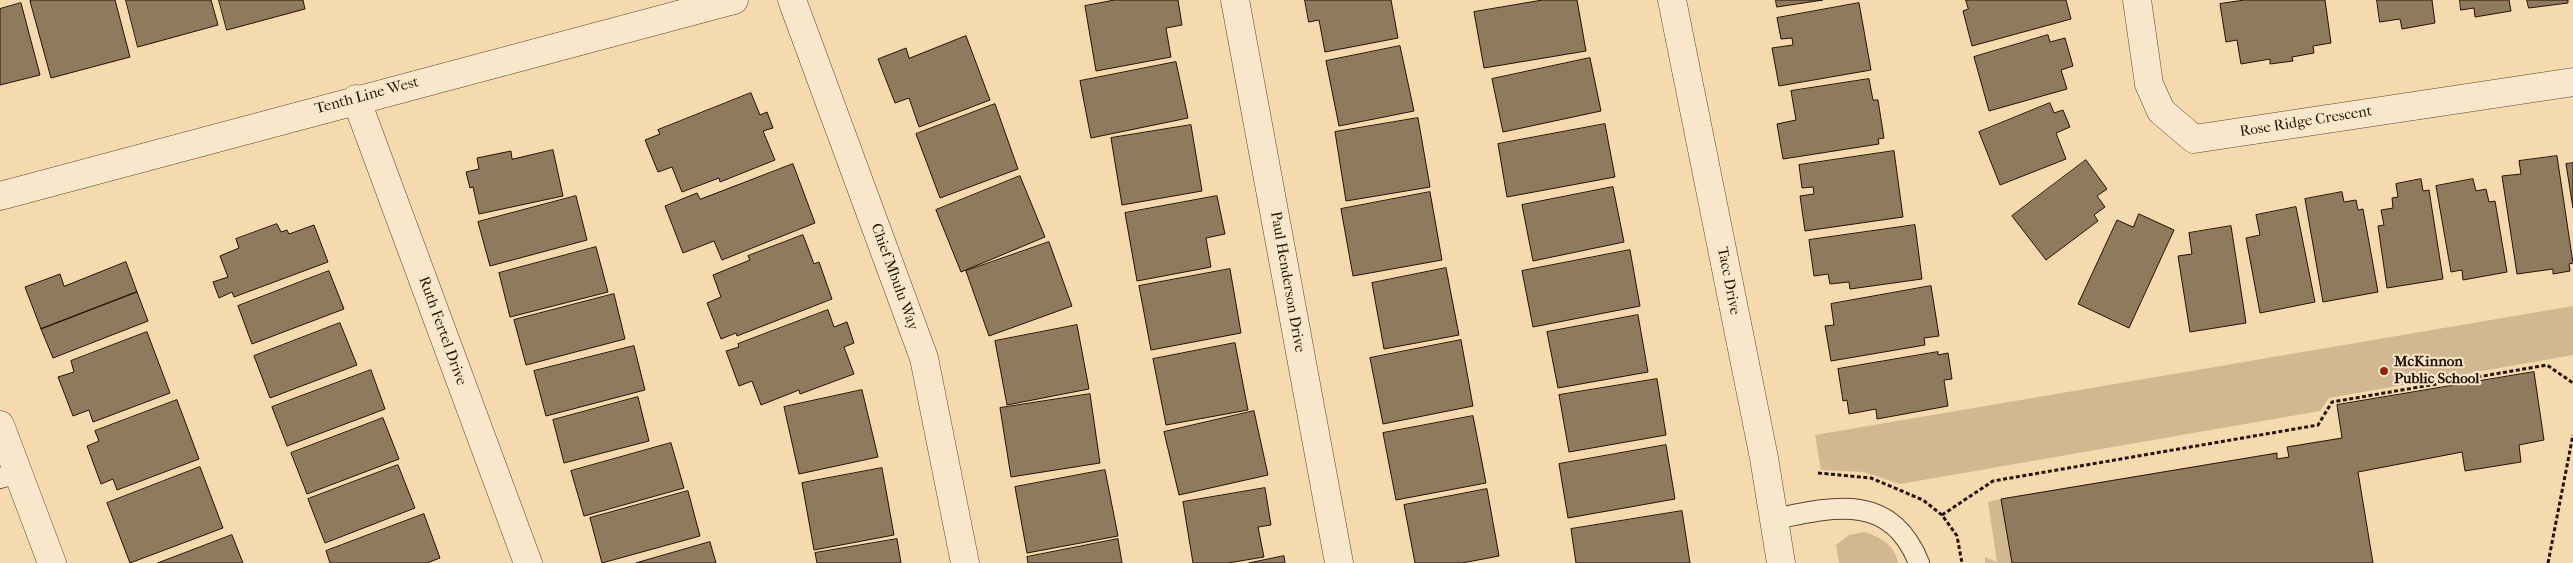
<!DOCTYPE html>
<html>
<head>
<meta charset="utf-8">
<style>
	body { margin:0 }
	canvas { display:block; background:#f4daad }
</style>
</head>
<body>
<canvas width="2573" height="563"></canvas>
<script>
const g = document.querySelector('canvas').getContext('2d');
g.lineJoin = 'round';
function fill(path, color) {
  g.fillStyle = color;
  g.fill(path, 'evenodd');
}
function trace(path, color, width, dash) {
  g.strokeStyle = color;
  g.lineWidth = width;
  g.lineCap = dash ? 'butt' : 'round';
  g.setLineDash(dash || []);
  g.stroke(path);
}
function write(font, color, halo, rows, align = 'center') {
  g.font = font + ' "IM FELL French Canon",serif';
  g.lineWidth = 4;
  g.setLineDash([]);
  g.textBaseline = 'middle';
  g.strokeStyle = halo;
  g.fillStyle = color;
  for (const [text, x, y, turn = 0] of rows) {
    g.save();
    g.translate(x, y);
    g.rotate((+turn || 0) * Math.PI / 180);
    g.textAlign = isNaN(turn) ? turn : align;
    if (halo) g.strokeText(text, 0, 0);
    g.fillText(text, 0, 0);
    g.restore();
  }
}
const green = new Path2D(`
	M2573 306V355L2329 398 2320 411 1900 484 1864 472 1821 470 1815 435Z
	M2001 499 2012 563H1985V557L1997 562 1988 502Z
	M1864 532C1879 536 1896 546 1898 563H1839L1836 545 1849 535Z`);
const building = new Path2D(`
	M34 0H115L130 57 51 78 30 1Z
	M126 0H211L218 25 138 47Z
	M219 0H303L305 9 227 30Z
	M1115 0H1178L1182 25 1166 28 1171 57 1096 71 1085 6Z
	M1305 0H1391L1398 38 1325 52 1319 20 1309 22Z
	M1543 0H1577L1586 51 1484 68 1474 12Z
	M1776 0H1823L1777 7Z
	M1966 0H2066L2071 19 1972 46 1963 11 1968 9Z
	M2245 0H2325L2331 43 2313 46 2314 53 2292 57 2293 61 2270 64V59L2241 64 2237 40 2226 42 2220 4Z
	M2377 0H2432L2435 23 2402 29 2400 19 2380 22Z
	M2460 0H2509L2511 11 2475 17 2474 8 2461 10Z
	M2527 0H2568V3L2529 8Z
	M21 3 40 75 0 85V9Z
	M1859 3 1871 70 1779 86 1772 48 1793 45 1792 38 1781 39 1777 18Z
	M2048 35 2050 42 2065 38 2073 66 2061 70 2067 89 1989 111 1974 57Z
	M966 36 990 100 919 127 909 98 895 103 878 59 906 48 909 58Z
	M1400 46 1414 111 1339 126 1326 61Z
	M1590 58 1601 111 1503 132 1492 79Z
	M1176 62 1188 118 1091 138 1080 81Z
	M1869 79 1873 100H1878L1884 138 1878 139 1879 144 1783 159 1777 124 1796 120 1791 91Z
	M751 93 760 115 767 112 773 128 763 131 775 160 720 182 719 178 682 192 672 167 658 172 645 140 660 134 658 130Z
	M2050 103 2054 113 2063 110 2070 127 2056 133 2066 159 2000 185 1979 132Z
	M995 104 1018 169 940 198 916 134Z
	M1418 118 1430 187 1346 201 1335 132Z
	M1605 124 1615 177 1507 197 1498 144Z
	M1191 125 1202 191 1122 205 1111 138Z
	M553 150 563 196 479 214 473 187 470 188 466 172 479 169 477 158 511 151 512 159Z
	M1894 151 1903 217 1805 231 1800 196 1814 194 1813 187 1802 188 1799 165Z
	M2557 156 2573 263 2569 264 2570 271 2553 274V269L2517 274 2502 176 2521 174 2519 161Z
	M2086 160 2107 189 2097 196 2105 207 2094 215 2098 221 2046 260 2012 216Z
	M2573 163V208L2566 164Z
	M793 164 815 223 722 260 714 241 683 253 665 206 697 193 700 199Z
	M1020 176 1045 237 961 272 936 210Z
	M2421 179 2423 191 2429 190 2443 279 2387 288 2378 226 2384 225 2381 210 2393 208 2392 198 2398 197 2396 184Z
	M2473 179 2476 191 2486 189 2489 202 2495 201 2507 272 2463 280 2462 270 2451 272 2436 186Z
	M1613 187 1624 242 1533 261 1522 205Z
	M1430 192 1442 260 1353 276 1341 209Z
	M2342 192 2344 202 2356 200 2358 210 2363 209 2378 292 2323 302 2305 199Z
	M576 196 587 240 490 266 478 222Z
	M1217 196 1225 234 1206 238 1211 267 1137 281 1125 213Z
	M2296 207 2315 302 2260 313 2246 238 2260 235 2256 215Z
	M2139 214 2174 230 2129 328 2078 304 2117 220 2133 227Z
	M277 224 281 232 287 230 289 234 314 225 328 262 234 297 232 292 219 298 213 282 228 277 220 256 239 248 236 239Z
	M1915 225 1922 279 1850 289 1849 282 1830 284 1828 274 1814 276 1809 240Z
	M2231 226 2246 323 2190 332 2178 256 2192 254 2189 233Z
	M803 235 814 264 819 262 832 299 737 336 736 333 721 339 707 303 721 297 713 275 750 260 748 256Z
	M1049 242 1072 306 989 336 966 271Z
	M596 247 608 292 510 317 499 273Z
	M1630 250 1640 306 1533 327 1522 271Z
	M126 262 137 292 41 329 25 287 60 274 64 286Z
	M1446 268 1459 335 1384 349 1372 283Z
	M1230 269 1241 333 1151 350 1139 286Z
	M329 271 344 309 252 344 238 306Z
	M1931 286 1939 336 1924 338 1925 345 1831 361 1825 326 1834 325 1831 304Z
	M137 292 148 321 53 358 41 329Z
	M614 294 625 339 526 365 514 320Z
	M828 310 834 327 847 322 854 343 844 347 854 374 800 394 799 390 761 405 752 381 739 386 726 351 739 347 738 344Z
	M1638 315 1648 372 1558 388 1547 332Z
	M340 323 357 365 270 398 254 356Z
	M1077 325 1089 389 1007 405 995 341Z
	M147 332 170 393 93 422 89 410 73 416 58 377 74 372 71 361Z
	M1461 340 1473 406 1383 424 1370 358Z
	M1235 343 1248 410 1166 425 1153 359Z
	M634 346 645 390 546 416 534 371Z
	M1938 352V355L1948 353 1952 379 1944 380 1948 406 1877 419 1876 409 1849 414 1847 400 1843 401 1838 369Z
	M371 370 385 409 287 446 272 407Z
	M2534 372 2544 440 2519 445 2521 462 2465 471 2462 452 2358 472 2373 563H2012L2001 499 2277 453V459L2289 457 2287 447 2342 438 2337 405Z
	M1657 379 1666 435 1569 452 1559 395Z
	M862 390 878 457 799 474 784 407Z
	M1090 394 1100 463 1011 477 1000 408Z
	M638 397 649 441 564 463 553 420Z
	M177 400 199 459 117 490 113 479 101 484 87 446 99 441 95 431Z
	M1254 411 1268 475 1179 495 1164 432Z
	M1473 416 1486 483 1396 500 1383 433Z
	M383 418 399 459 307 494 291 453Z
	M671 443 684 488 584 516 571 471Z
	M1666 445 1675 499 1568 518 1559 464Z
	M398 465 415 508 325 543 308 499Z
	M200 467 223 528 130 563 107 503Z
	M882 468 894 535 814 550 802 483Z
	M1105 470 1118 536 1027 553 1015 487Z
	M1265 488 1271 525 1258 527 1264 557 1228 563H1193L1183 502Z
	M1487 489 1499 556 1462 563H1415L1404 505Z
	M688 491 700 536 602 563 590 518Z
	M1682 511 1690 563H1576L1571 529Z
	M424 514 440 558 427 563H330L326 551Z
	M232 535 243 563H158Z
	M897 539 901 563H817L815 553Z
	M1118 539 1122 563H1028L1027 557Z
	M710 542 716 563H636Z
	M1284 556 1285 563H1249Z`);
const path = new Path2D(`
	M1818 473 1871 478 1923 500 1942 515 1957 536 1962 563
	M1942 515 1993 481 2318 425 2332 402 2547 365 2573 383
	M2548 563 2573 435`);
const service = new Path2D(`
	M0 478 18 473
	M1775 519C1836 506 1891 493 1919 563`);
const minor = new Path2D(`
	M792 0 924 358 965 563
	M1235 0 1339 563
	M2137 0 2149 84 2161 111 2194 139 2573 82
	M356 99 528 563
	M0 425 52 563`);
const tertiary = new Path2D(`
	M1672 0 1764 458 1781 563
	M0 196 734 0`);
const markers = [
	[2384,371,5,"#8f2418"]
];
const streetNames = [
	["Tenth Line West",367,96,-15],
	["Rose Ridge Crescent",2306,122,-9],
	["Chief Mbulu Way",894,277,70],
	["Tacc Drive",1728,281,79],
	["Paul Henderson Drive",1287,282,80],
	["Ruth Fertel Drive",442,331,70]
];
const poiNames = [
	["McKinnon",2394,362],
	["Public School",2394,379]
];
fill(green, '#d1b891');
fill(building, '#907a5d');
trace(building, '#241207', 1);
trace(service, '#584430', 22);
trace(minor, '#584430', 29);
trace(tertiary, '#584430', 29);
trace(path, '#241207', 3, [4, 2.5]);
trace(service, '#f8e7ca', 20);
trace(minor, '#f8e7ca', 28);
trace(tertiary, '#f8e7ca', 28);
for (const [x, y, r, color] of markers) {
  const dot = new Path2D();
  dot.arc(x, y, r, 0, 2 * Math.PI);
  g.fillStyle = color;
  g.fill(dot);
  trace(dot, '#f8e7ca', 2);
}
write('15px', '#241207', '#f8e7ca', streetNames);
write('bold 15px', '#241207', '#f8e7ca', poiNames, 'left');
</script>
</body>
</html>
